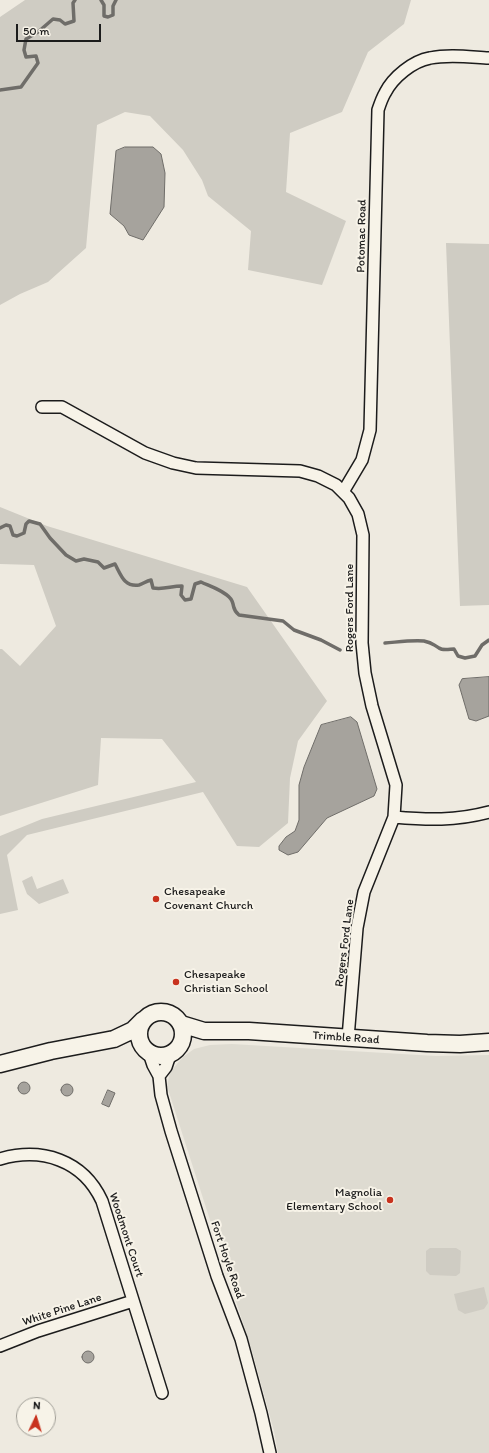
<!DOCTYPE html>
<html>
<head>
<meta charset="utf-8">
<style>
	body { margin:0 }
	#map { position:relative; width:489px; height:1453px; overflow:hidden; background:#eeeae0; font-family:Itim,sans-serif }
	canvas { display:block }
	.north { position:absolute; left:16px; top:1397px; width:40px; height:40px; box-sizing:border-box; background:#f7f3e8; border:1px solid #9f9d96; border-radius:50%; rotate:4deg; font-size:11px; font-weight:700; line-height:16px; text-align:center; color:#1c1c1c }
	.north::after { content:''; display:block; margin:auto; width:14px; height:18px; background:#c8321e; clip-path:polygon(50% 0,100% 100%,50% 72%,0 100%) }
	.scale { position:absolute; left:16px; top:24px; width:85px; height:18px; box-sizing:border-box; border:2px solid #1c1c1c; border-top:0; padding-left:5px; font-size:12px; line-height:14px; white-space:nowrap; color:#1c1c1c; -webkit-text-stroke:3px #f7f3e8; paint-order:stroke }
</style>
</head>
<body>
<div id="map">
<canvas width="489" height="1453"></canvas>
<div class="north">N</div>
<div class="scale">50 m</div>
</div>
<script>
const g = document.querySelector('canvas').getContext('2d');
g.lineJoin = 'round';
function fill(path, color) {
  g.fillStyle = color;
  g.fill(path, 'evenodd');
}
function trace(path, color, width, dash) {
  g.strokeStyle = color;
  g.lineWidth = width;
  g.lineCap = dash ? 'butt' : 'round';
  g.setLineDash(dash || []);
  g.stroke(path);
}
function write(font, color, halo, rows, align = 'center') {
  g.font = font + ' Itim,sans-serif';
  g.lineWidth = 4;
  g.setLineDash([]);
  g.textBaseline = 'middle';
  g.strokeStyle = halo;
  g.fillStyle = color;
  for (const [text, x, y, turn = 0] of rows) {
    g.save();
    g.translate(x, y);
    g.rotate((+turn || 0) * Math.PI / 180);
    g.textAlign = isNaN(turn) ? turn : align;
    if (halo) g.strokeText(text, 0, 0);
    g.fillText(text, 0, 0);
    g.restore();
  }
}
const built = new Path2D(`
	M232 1044 436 1056 489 1055V1453H278L274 1431 252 1351 167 1086 170 1072 183 1057 194 1049 210 1045Z`);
const green = new Path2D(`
	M25 0H411L404 24 368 52 342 112 290 133 286 192 346 221 322 285 248 270 251 231 208 196 202 180 183 150 150 116 125 112 97 125 86 248 48 282 20 294 0 305V17Z
	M446 243 489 244V605L460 606Z
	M0 507 47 526 247 587 327 701 298 741 290 778 288 823 259 847 237 846 203 792 27 835 7 855 18 910 0 914V836L42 819 196 782 162 739 101 738 98 785 0 816V649H2L20 666 56 626 34 565 0 564Z
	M32 876 37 889 63 879 69 893 39 904 27 894 22 881Z
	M430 1248H456L461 1251 460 1273 456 1276 430 1275 426 1271V1251Z
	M484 1287 488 1303 484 1309 465 1314 458 1310 454 1294Z`);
const water = new Path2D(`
	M125 147H153L161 154 165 173 164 207 143 240 129 235 124 226 110 214 116 151Z
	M489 677V716L476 721 469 719 459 685 462 679Z
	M351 717 357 722 377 789 374 796 327 818 298 852 288 855 279 850V846L286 837 295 831 299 820V785L304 767 321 725Z
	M18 1088a6 6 0 1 1 12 0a6 6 0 1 1-12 0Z
	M61 1090a6 6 0 1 1 12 0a6 6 0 1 1-12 0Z
	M108 1090 115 1093 109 1107 102 1104Z
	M82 1357a6 6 0 1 1 12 0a6 6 0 1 1-12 0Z`);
const stream = new Path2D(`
	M101 0 104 5V16L108 17 113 15V6L116 0
	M0 90 21 87 38 63 36 56 26 57 24 50 26 39 38 32 53 19 60 20 65 24 74 21 73 3 75 0
	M0 528 6 525 10 526 13 535 17 536 24 533 26 524 29 521 40 524 50 538 66 555 76 561 84 559 98 562 104 568 115 564C121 575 124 587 139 585 143 584 146 581 151 580L153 588C164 590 171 586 182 586L181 595 185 600 191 599 195 584 201 582C209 586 228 592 232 601 235 608 232 609 239 615L283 621 294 630 321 640 340 650
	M385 643C398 642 411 640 424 641 433 643 432 644 439 648 443 651 450 649 454 649L458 656 465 658 475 656 482 645 489 640`);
const street = new Path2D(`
	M42 407H62L145 453 173 463 196 468 300 471 318 476 336 485 349 498 358 514 363 535 362 643 365 673 372 706 396 785 394 817 364 892 357 928 348 1038
	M343 492 362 460 370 430 378 110C380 104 382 98 385 93 393 77 413 61 430 58 449 54 470 57 489 58
	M394 817C428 820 455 821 489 812
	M149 1053 153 1065 159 1076 161 1095 171 1131 217 1276 241 1339 261 1413 270 1453
	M159 1076 166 1067 170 1055
	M0 1159C42 1147 83 1160 102 1201L162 1393
	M0 1346 38 1331 133 1301`);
const secondary = new Path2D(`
	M139 1034a22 22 0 1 1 44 0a22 22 0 1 1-44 0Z
	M181 1024 204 1031H249L427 1043 460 1044 489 1042
	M0 1064 51 1051 114 1039 133 1030 143 1020`);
const markers = [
	[156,899,4,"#c8321e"],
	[176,982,4,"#c8321e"],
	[390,1200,4,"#c8321e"]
];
const streetNames = [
	["Potomac Road",362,236,-89],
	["Rogers Ford Lane",350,608,-90],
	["Rogers Ford Lane",345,943,-83],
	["Trimble Road",346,1038,4],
	["Woodmont Court",126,1235,72],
	["Fort Hoyle Road",227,1260,71],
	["White Pine Lane",62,1310,-18]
];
const poiNames = [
	["Chesapeake",164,892],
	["Covenant Church",164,906],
	["Chesapeake",184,975],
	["Christian School",184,989],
	["Magnolia",382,1193,"right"],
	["Elementary School",382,1207,"right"]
];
fill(built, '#dedbd1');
fill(green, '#cfccc3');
fill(water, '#a6a39d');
trace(water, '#6f6d69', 1);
trace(stream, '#6f6d69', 3.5);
trace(street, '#1c1c1c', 14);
trace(secondary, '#1c1c1c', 19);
trace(street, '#f7f3e8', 11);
trace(secondary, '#f7f3e8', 16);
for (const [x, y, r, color] of markers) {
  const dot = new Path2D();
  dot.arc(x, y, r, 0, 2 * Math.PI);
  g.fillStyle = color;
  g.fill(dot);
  trace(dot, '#f7f3e8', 1.5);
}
write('12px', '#1c1c1c', '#f7f3e8', streetNames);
write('12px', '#1c1c1c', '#f7f3e8', poiNames, 'left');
</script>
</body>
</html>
